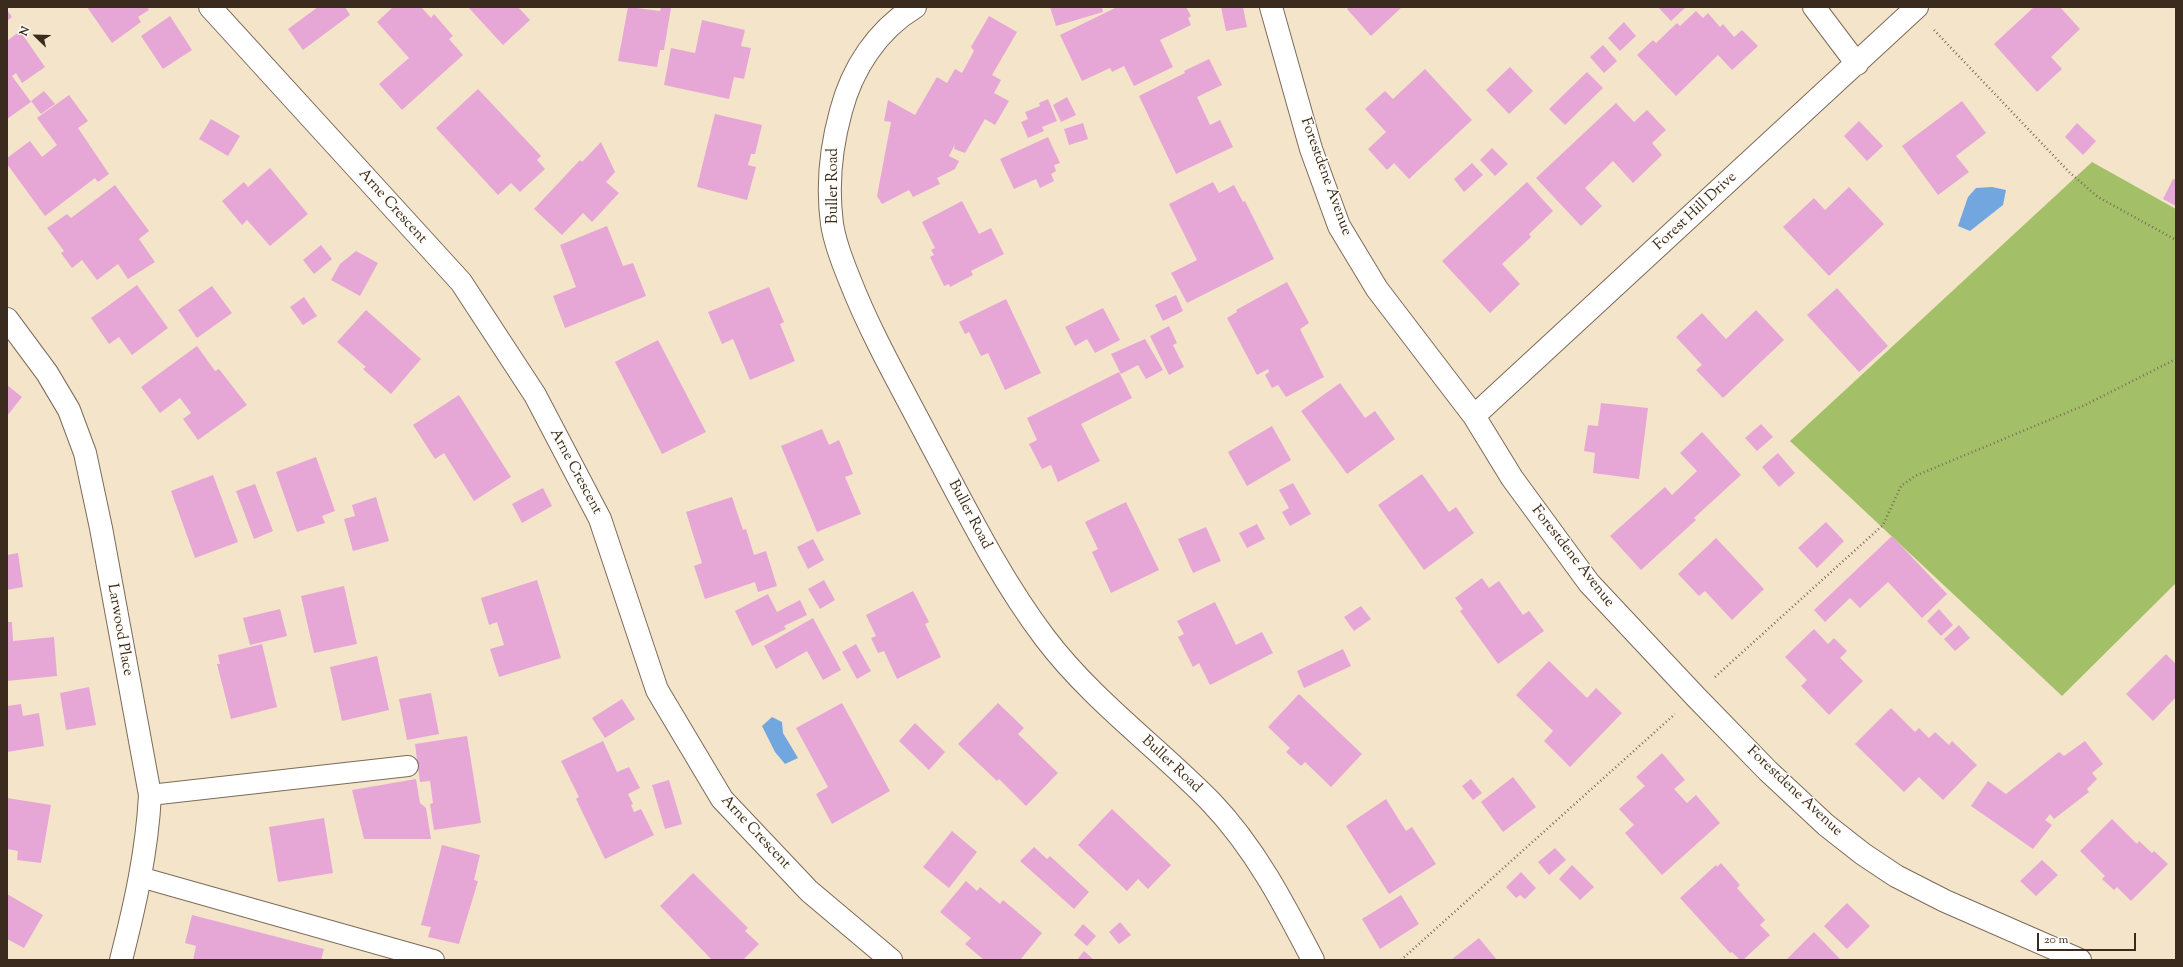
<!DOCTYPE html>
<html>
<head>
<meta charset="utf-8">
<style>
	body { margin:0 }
	#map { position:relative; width:2183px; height:967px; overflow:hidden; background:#f4e4ca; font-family:"Sorts Mill Goudy",serif }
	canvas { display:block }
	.frame { position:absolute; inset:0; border:8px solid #3b2a1e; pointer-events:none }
	.north { position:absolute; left:16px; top:16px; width:40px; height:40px; -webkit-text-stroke:3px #fdfcf7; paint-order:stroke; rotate:293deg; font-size:11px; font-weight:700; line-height:16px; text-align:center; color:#3b2a1e }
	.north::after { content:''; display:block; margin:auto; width:14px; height:18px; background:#3b2a1e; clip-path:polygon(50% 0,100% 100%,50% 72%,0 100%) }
	.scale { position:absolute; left:2037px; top:933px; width:99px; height:18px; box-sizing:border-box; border:2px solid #3b2a1e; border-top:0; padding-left:5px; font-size:12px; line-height:14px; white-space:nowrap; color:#3b2a1e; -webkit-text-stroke:3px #fdfcf7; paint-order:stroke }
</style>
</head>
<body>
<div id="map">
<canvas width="2183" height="967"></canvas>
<div class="frame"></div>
<div class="north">N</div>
<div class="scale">20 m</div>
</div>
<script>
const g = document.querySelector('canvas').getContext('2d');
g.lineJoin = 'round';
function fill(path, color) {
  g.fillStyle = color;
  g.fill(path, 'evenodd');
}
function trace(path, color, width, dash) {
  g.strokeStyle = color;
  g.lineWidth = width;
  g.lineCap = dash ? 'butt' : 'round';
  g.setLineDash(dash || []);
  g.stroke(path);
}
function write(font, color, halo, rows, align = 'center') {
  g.font = font + ' "Sorts Mill Goudy",serif';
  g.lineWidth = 3;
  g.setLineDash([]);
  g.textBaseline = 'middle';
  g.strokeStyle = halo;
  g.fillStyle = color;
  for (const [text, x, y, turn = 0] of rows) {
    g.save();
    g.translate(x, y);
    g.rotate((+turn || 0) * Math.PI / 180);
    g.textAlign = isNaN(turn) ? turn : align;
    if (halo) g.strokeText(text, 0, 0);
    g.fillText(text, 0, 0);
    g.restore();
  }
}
const green = new Path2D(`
	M2092 162 2176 209V583L2062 696 1790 441Z`);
const water = new Path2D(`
	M1992 187 2006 190 2003 205 1970 231 1958 226 1968 197 1976 188Z
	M772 717 782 722 783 733 798 758 785 764 775 752 762 726Z`);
const building = new Path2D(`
	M87 7H147L149 10 138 17 141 22 112 43Z
	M318 7H345L350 15 303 50 288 29Z
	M393 7H421L431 18 434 14 453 36 449 39 463 55 402 110 379 84 409 58 377 22Z
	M468 7H518L530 20 503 45Z
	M628 7 660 11 661 7 671 8 664 50H660L657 67 618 61Z
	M1050 7H1102L1103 12 1056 26Z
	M1117 7H1186L1191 16 1188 18 1191 25 1160 40 1173 67 1134 86 1124 66 1112 72 1110 68 1082 81 1060 35Z
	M1221 7H1243L1247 27 1226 31Z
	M1349 7H1402L1371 36 1347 9Z
	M1658 7H1686L1671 21Z
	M2034 7H2060L2080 29 2051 57 2062 69 2037 92 1994 44Z
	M7 10 12 17 7 21Z
	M1696 11 1703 18 1708 13 1720 27 1723 24 1734 37 1742 30 1758 46 1732 70 1718 55 1676 96 1637 55 1653 40 1656 43 1677 23 1680 26Z
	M170 16 192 50 163 69 141 36Z
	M989 16 1017 32 992 75 1001 80 994 93 1009 101 995 125 985 119 965 153 954 149 955 144 949 156 959 161 955 169 937 178 940 184 913 197 909 190 882 204 877 196 891 122 884 121 888 100 915 115 937 77 947 83 955 69 962 73 974 51 971 47Z
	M702 20 745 30 741 46 751 48 744 79 734 77 729 99 664 85 671 48 695 53Z
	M1624 22 1636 36 1620 51 1608 38Z
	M20 31 45 67 22 83 16 73 12 76 31 102 7 119V41Z
	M1603 45 1617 61 1604 73 1590 57Z
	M1209 59 1222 85 1197 97 1210 125 1220 120 1233 147 1176 174 1139 96 1185 73 1184 71Z
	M1510 67 1533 91 1509 114 1486 90Z
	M1425 69 1472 120 1409 179 1394 163 1387 170 1368 149 1386 132 1365 109 1385 91 1393 99Z
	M1587 72 1603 88 1565 125 1549 109Z
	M478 89 541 156 537 160 545 169 520 192 511 183 498 195 436 128Z
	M44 91 55 104 41 114 31 101Z
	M69 95 88 121 78 128 109 174 98 182 95 178 45 216 7 164V158L30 141 42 157 57 145 37 118Z
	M1067 97 1076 115 1061 122 1053 105Z
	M1048 99 1057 121 1042 127 1044 131 1028 138 1021 122 1028 119 1025 112 1040 106 1039 103Z
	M1962 101 1986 133 1956 156 1969 172 1938 195 1902 146Z
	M1616 103 1634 122 1647 110 1666 130 1652 143 1662 155 1633 183 1613 161 1585 188 1602 206 1581 226 1536 178Z
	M715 114 762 125 755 154H751L748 165 756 167 747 200 697 187Z
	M211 119 240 136 228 156 199 139Z
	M1859 121 1883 146 1867 161 1844 136Z
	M1083 123 1088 139 1069 145 1064 129Z
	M2077 123 2096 141 2083 155 2065 137Z
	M1048 137 1060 163 1054 165 1056 171 1051 174 1054 181 1040 188 1036 179 1014 189 1000 159Z
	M601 142 615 172 606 182 619 193 592 222 583 213 562 235 534 209 580 160 582 162Z
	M1492 148 1508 164 1495 176 1480 160Z
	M1472 163 1483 175 1464 192 1454 179Z
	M270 168 308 214 270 246 247 220 242 225 222 201 244 182 248 187Z
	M2173 179 2176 180V206L2163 199Z
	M1213 182 1219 193 1234 185 1243 202 1245 201 1274 259 1187 303 1171 273 1197 260 1169 204Z
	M1527 182 1553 211 1529 234 1531 237 1502 264 1520 284 1490 313 1442 261Z
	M115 185 149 231 139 239 155 262 128 279 118 264 97 280 82 260 72 268 61 253 64 251 47 228 67 214 71 218Z
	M1849 187 1884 224 1829 276 1783 227 1814 198 1825 210Z
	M962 201 979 234 991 228 1004 254 971 271 973 275 950 287 949 284 944 286 930 257 934 255 931 250 935 248 922 222Z
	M607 226 623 266 633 263 646 296 565 328 553 296 576 287 560 245Z
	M321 245 332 259 314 274 303 260Z
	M356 251 378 263 360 296 331 280 340 264Z
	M1287 282 1309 323 1300 329 1324 377 1286 397 1278 385 1272 388 1265 375 1269 372 1268 369 1257 375 1227 318 1237 312 1236 310Z
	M137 285 168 328 132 355 119 337 109 344 91 318Z
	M212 286 232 313 197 338 178 310Z
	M769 287 784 322 780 324 795 361 750 380 733 339 722 344 708 312Z
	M1837 288 1888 346 1859 372 1807 315Z
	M1176 295 1183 311 1163 321 1155 305Z
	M304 297 317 316 303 325 290 307Z
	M1006 299 1041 373 1005 390 988 353 981 356 969 332 965 334 959 322Z
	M1103 308 1120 340 1095 353 1087 339 1075 346 1065 327Z
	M366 310 421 359 391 394 363 369 366 367 337 342Z
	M1756 310 1784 340 1723 398 1696 370 1702 365 1676 337 1702 313 1726 339Z
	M1169 326 1177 343 1173 345 1184 367 1169 375 1150 336Z
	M1145 339 1163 370 1146 379 1138 365 1121 374 1111 354Z
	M658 340 706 432 662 454 615 362Z
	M197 346 215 371 219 369 247 405 198 440 183 419 191 413 180 398 160 413 141 387Z
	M1119 372 1132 398 1081 424 1100 461 1058 482 1051 465 1042 469 1029 444 1037 440 1027 418Z
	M1340 383 1365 418 1375 411 1395 439 1347 474 1301 411Z
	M7 385 22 397 7 416Z
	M459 395 511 477 474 501 444 453 435 459 413 425Z
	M1601 403 1648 408 1639 479 1593 473 1595 453 1584 451 1588 425 1598 426Z
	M1761 424 1773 437 1757 451 1745 438Z
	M1272 426 1291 460 1247 486 1228 452Z
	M822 429 829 445 839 440 853 474 845 477 861 514 817 532 781 446Z
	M1702 432 1741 475 1694 518 1696 520 1641 570 1610 536 1665 487 1672 495 1697 471 1680 453Z
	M1778 453 1795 473 1779 487 1762 467Z
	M316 457 335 511 322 516 325 523 297 532 276 472Z
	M1422 474 1449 512 1456 507 1474 533 1424 570 1378 505Z
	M213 475 238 542 195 558 171 491Z
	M1293 483 1311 514 1290 526 1282 512 1289 508 1279 490Z
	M255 484 273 531 254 539 236 491Z
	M543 488 552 506 522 523 512 504Z
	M376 497 389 541 353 551 344 519 355 516 352 505Z
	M732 497 743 530 746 529 754 555 766 551 777 586 758 592 755 582 705 599 694 566 702 563 686 512Z
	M1126 502 1159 570 1111 593 1092 552 1098 549 1085 522Z
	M1826 522 1844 541 1817 568 1798 548Z
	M1257 524 1265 539 1247 548 1239 533Z
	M1206 527 1221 561 1193 573 1178 539Z
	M1892 536 1947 594 1922 618 1888 582 1860 608 1850 598 1825 622 1814 610Z
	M1716 538 1764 589 1732 620 1705 591 1699 596 1678 574Z
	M813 539 824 560 808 569 797 547Z
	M18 553 23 587 7 590V555Z
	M1482 578 1489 588 1499 581 1523 615 1529 611 1544 631 1498 664 1460 611 1463 609 1455 598Z
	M537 580 561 658 499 677 490 649 504 645 497 622 489 625 481 598Z
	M824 580 835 600 820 609 808 589Z
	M344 586 357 644 314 653 301 596Z
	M913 591 929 622 925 624 941 657 897 679 884 651 878 653 871 638 876 636 866 615Z
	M768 594 777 612 800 600 807 615 784 626 786 629 752 646 735 611Z
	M1215 602 1236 645 1262 632 1273 653 1210 685 1199 663 1193 667 1178 637 1184 634 1177 621Z
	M1361 606 1371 619 1354 631 1344 617Z
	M280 609 287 636 250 645 243 618Z
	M1939 609 1953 625 1941 636 1927 621Z
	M813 618 841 670 823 680 807 651 776 669 764 646Z
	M7 622H12L13 641 54 637 57 676 7 681Z
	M1959 625 1970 638 1955 651 1944 639Z
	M1814 629 1828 644 1834 638 1847 651 1840 658 1863 681 1829 715 1801 686 1807 680 1785 657Z
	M262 644 277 707 231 719 217 664H220L218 655Z
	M856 644 871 671 857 679 842 652Z
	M1343 649 1351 666 1304 688 1297 671Z
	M2166 654 2176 664V697L2153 721 2126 694Z
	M377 656 389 710 342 721 330 667Z
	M1549 661 1587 698 1596 688 1622 713 1570 767 1544 741 1553 731 1516 695Z
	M89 687 96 725 66 730 60 693Z
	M431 693 439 734 407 740 399 699Z
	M1299 694 1362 754 1331 787 1305 762 1301 766 1286 752 1290 748 1268 727Z
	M622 699 635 719 605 738 592 718Z
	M842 703 890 791 832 824 816 794 828 787 796 728Z
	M998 703 1024 728 1018 734 1058 773 1026 806 999 779 997 781 958 744Z
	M21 704 23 716 39 713 44 746 7 752V706Z
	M1891 708 1915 732 1919 728 1929 738 1935 732 1949 745 1952 741 1977 765 1943 800 1919 777 1904 792 1855 744Z
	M915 723 945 752 929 770 899 741Z
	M467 736 481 823 434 830 430 804 433 803 430 781 420 782 415 744Z
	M603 741 617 772 629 767 640 788 628 794 633 804 631 805 634 812 641 809 654 835 605 859 576 799 579 797 561 761Z
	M2085 741 2103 764 2092 773 2097 779 2087 789 2089 792 2054 819 2050 814 2045 820 2052 825 2033 849 1971 806 1988 781 2006 794 2059 752 2064 756Z
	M1662 753 1685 780 1674 789 1687 803 1696 795 1720 823 1662 875 1625 833 1634 825 1619 809 1645 786 1636 777Z
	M1513 777 1536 807 1503 832 1481 802Z
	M416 779 420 803 426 808 431 839H364L352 790Z
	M1471 779 1482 793 1473 800 1462 786Z
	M669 780 682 824 665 829 652 785Z
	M7 798 51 805 41 863 17 860 18 851 7 849Z
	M1386 799 1406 831 1412 827 1436 864 1389 894 1346 826Z
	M1112 809 1171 865 1148 889 1138 879 1127 891 1078 845Z
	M324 818 333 873 278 882 269 827Z
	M2112 819 2137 844 2139 841 2152 853 2154 851 2168 864 2131 901 2117 887 2114 890 2102 879 2105 876 2080 851Z
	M952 831 977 852 949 888 923 867Z
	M442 845 480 855 474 880 478 881 459 944 428 937 431 927 421 925Z
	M1034 847 1047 859 1050 856 1089 892 1074 909 1020 861Z
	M1555 848 1566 860 1549 875 1538 862Z
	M2042 860 2058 875 2036 896 2020 881Z
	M1721 863 1740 885 1737 888 1765 920 1760 925 1770 935 1743 960H1740L1732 952 1730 953 1680 898 1716 865 1717 867Z
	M1572 865 1594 887 1580 900 1559 879Z
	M1521 872 1536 888 1525 899 1520 895 1516 898 1506 887Z
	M693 873 748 928 745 931 759 944 743 960H712L660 906Z
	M966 881 977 891 980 887 1000 904 1003 900 1042 933 1020 960H984L965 944 971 938 940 912Z
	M7 894 43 915 24 948 7 939Z
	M1401 895 1419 924 1380 949 1362 919Z
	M1847 903 1870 926 1847 949 1824 926Z
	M192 915 324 949 321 960H193L196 946 185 943Z
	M1120 922 1131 935 1119 944 1109 932Z
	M1083 924 1096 936 1087 946 1074 935Z
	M1814 932 1841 960H1786Z
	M1479 938 1497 960H1451Z
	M1084 951 1094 960H1077Z`);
const path = new Path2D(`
	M1934 30 2070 173 2098 197 2176 240
	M1715 677 1883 525 1901 486 1915 476 2085 405 2176 359
	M1401 960 1675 714`);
const service = new Path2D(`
	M150 795 408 766
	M140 877 434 960`);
const minor = new Path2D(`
	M210 7 461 282 535 395 600 519 657 690 722 799 809 891 891 960
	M915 7C877 30 852 69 841 111 831 147 827 186 832 224 835 243 842 261 849 278 871 335 902 388 930 442 966 509 999 577 1045 638 1092 700 1157 747 1211 802 1255 848 1284 904 1313 960
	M1271 7 1311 149 1339 226 1377 289 1474 416 1512 478 1589 583 1695 696 1768 771 1826 825 1863 854 1896 876 1945 901 2080 960
	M1814 7 1857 64
	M7 319 47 373 69 410 85 453 101 528 150 795C147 852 135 905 121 960
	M1474 416 1917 7`);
const streetNames = [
	["Forestdene Avenue",1325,177,70],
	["Buller Road",834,186,-90],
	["Arne Crescent",392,207,48],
	["Forest Hill Drive",1696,212,-43],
	["Arne Crescent",575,472,62],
	["Buller Road",969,515,62],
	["Forestdene Avenue",1572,557,52],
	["Larwood Place",119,630,80],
	["Buller Road",1171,765,43],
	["Forestdene Avenue",1794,792,43],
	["Arne Crescent",755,833,47]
];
fill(green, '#a3c068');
fill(water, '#72a6df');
fill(building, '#e6a7d7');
trace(service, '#7c6b5a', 22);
trace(minor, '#7c6b5a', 24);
trace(path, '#7c6b5a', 2.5, [1, 3]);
trace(service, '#fff', 20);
trace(minor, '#fff', 22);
write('15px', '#3b2a1e', '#fdfcf7', streetNames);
</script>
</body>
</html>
